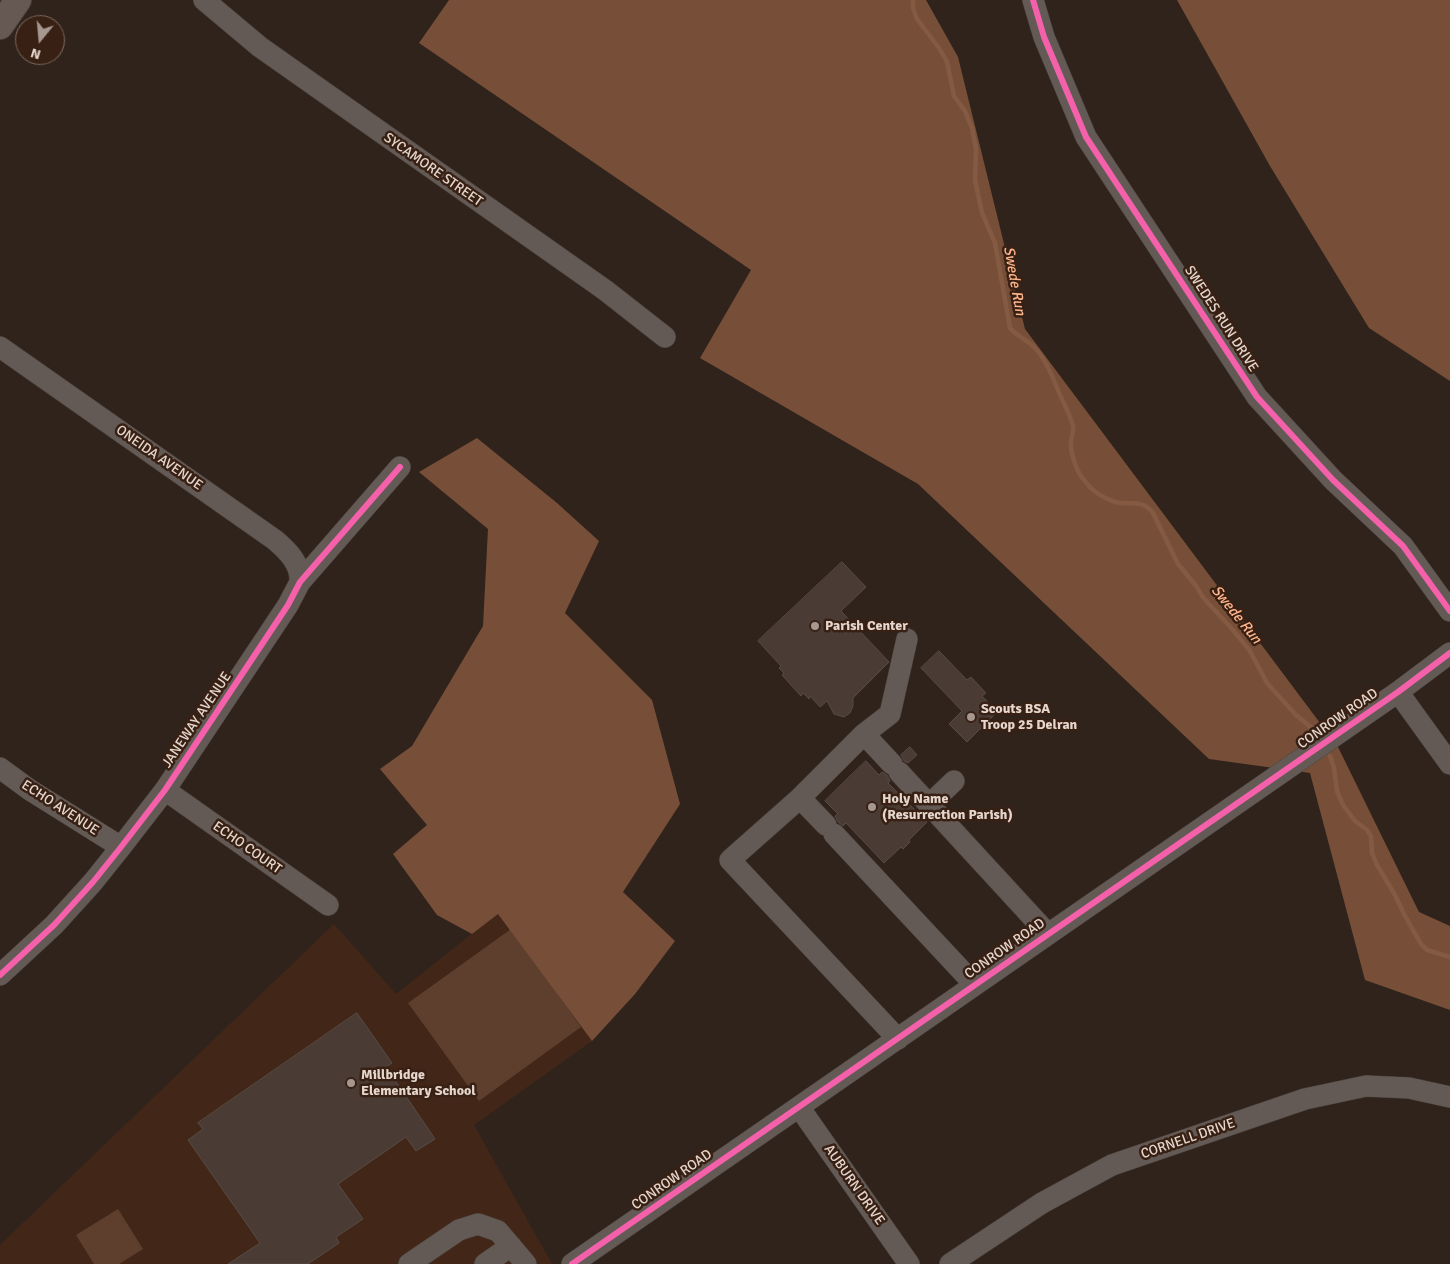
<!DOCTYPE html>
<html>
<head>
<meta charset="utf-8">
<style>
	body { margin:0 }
	#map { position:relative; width:1450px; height:1264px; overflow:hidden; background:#30231c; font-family:Signika,sans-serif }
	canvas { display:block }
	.north { position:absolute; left:15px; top:15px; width:50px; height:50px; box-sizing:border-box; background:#382114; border:1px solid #7e695e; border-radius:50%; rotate:197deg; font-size:14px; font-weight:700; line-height:20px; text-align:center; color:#e6d6cd }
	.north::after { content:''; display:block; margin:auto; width:18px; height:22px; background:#a6978f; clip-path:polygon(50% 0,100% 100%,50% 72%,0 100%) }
</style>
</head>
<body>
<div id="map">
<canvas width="1450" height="1264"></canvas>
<div class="north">N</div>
</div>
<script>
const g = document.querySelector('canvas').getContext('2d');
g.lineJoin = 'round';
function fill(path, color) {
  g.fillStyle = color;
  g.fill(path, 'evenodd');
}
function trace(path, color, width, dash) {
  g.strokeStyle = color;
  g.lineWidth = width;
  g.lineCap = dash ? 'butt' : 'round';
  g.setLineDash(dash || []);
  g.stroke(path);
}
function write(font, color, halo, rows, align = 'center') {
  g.font = font + ' Signika,sans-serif';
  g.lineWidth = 5;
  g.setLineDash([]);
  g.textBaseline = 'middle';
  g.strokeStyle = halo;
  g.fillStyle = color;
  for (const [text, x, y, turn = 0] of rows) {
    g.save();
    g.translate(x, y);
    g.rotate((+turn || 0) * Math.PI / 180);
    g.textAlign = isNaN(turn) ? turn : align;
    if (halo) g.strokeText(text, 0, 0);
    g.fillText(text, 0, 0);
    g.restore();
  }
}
const built = new Path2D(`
	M498 913 592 1041 474 1125 552 1264H0V1245L334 924 396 994Z`);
const green = new Path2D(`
	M511 929 581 1027 479 1101 408 1003Z
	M118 1209 143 1249 119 1264H94L76 1235Z`);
const forest = new Path2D(`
	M449 0H926L958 57 1025 329 1338 747 1419 912 1450 926V1010L1365 980 1310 773 1209 759 918 484 700 358 751 270 419 43Z
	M1177 0H1450V381L1369 328 1270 166Z
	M477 438 557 503 599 541 565 613 652 700 680 804 623 892 675 941 635 994 592 1041 498 914 472 934 437 915 393 854 427 825 380 769 412 746 483 626 488 529 419 472Z`);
const stream = new Path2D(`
	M913 0V8L917 19 939 48 947 62 954 96 965 111 972 128 976 149 975 180 982 213 995 243 1010 328C1017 336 1027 340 1034 347 1048 361 1053 380 1061 397 1066 407 1070 415 1073 426 1074 431 1072 435 1071 441 1070 452 1076 471 1084 480 1091 490 1103 498 1115 502 1131 506 1141 498 1153 513L1178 564 1197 587 1202 596 1209 604 1233 630 1250 651 1267 683 1296 715 1313 729
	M1330 756 1334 768 1337 791 1343 805 1355 821 1367 830 1371 836 1372 853 1377 865 1395 895 1404 914 1421 944 1427 950 1450 957`);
const building = new Path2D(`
	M842 562 866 587 841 611 889 662 853 698V706L850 713 844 717 834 714 827 701 820 707 810 696 809 699 803 693 801 696 782 675 784 673 779 668 781 666 758 641Z
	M939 651 967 680 971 677 986 693 982 696 997 712 967 742 949 724 962 711 921 668Z
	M910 747 917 755 908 763 904 761 901 755Z
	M866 761 879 775 882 772 887 775 890 781 888 783 927 822 909 840 910 842 903 849 901 847 884 863 846 823 843 826 838 822 835 816 838 814 825 801Z
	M357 1013 392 1063 386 1067 435 1139 416 1151 406 1137 338 1184 363 1219 336 1237 339 1243 308 1264H228L260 1243 188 1140 203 1129 198 1123Z`);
const minor = new Path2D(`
	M204 0 260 47 605 290 665 337
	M1033 0 1044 37 1086 137 1257 397 1333 480 1403 546 1450 611
	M0 347 275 540C288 551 301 564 300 582
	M1398 692 1450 764
	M864 734 890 714 907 639
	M0 768 30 790 121 847
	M899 772 1048 934
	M165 790 328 905
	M800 798 730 860 898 1039
	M929 805 954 781
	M826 825 800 798 864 734 892 764
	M834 834 975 985
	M0 975 54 925 93 882 121 847 165 790 288 605 300 582 400 467
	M799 1107 909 1264
	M409 1264 459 1230 478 1224 498 1231 526 1264
	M485 1264 511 1246
	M572 1264 1398 692 1450 653
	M950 1264 1042 1203 1112 1165 1305 1099 1366 1086 1409 1088 1450 1097`);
const major = new Path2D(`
	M0 26 18 0`);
const cycleway = new Path2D(`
	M1033 0 1044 37 1086 137 1257 397 1333 480 1403 546 1450 611
	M0 975 54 925 93 882 121 847 165 790 288 605 300 582 400 467
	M572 1264 1398 692 1450 653`);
const markers = [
	[815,626,5,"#a6978f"],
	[971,717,5,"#a6978f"],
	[872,807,5,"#a6978f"],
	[351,1083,5,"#a6978f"]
];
const streetNames = [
	["SYCAMORE STREET",433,170,35],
	["SWEDES RUN DRIVE",1221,319,57],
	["ONEIDA AVENUE",159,458,35],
	["CONROW ROAD",1338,719,-35],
	["JANEWAY AVENUE",197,720,-56],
	["ECHO AVENUE",60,808,33],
	["ECHO COURT",247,848,35],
	["CONROW ROAD",1005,949,-35],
	["CORNELL DRIVE",1188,1139,-19],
	["CONROW ROAD",672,1180,-35],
	["AUBURN DRIVE",854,1185,55]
];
const poiNames = [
	["Parish Center",825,626],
	["Scouts BSA",981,709],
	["Troop 25 Delran",981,725],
	["Holy Name",882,799],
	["(Resurrection Parish)",882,815],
	["Millbridge",361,1075],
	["Elementary School",361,1091]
];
const waterNames = [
	["Swede Run",1014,281,80],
	["Swede Run",1236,615,51]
];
fill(built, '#422718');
fill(green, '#5e3e2c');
fill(forest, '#774f38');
trace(stream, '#855a42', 4.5);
fill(building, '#4a3c34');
trace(building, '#574b45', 1);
trace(minor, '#4b403a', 22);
trace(major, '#4b403a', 28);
trace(minor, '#635a55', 21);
trace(major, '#665953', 26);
trace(cycleway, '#f560ab', 6);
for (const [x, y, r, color] of markers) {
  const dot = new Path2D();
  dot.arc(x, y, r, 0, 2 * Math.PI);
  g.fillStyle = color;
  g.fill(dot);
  trace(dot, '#382114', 2);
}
write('14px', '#e6d6cd', '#382114', streetNames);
write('bold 14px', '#e6d6cd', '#382114', poiNames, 'left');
write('italic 15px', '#feb58c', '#382114', waterNames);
</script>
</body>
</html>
